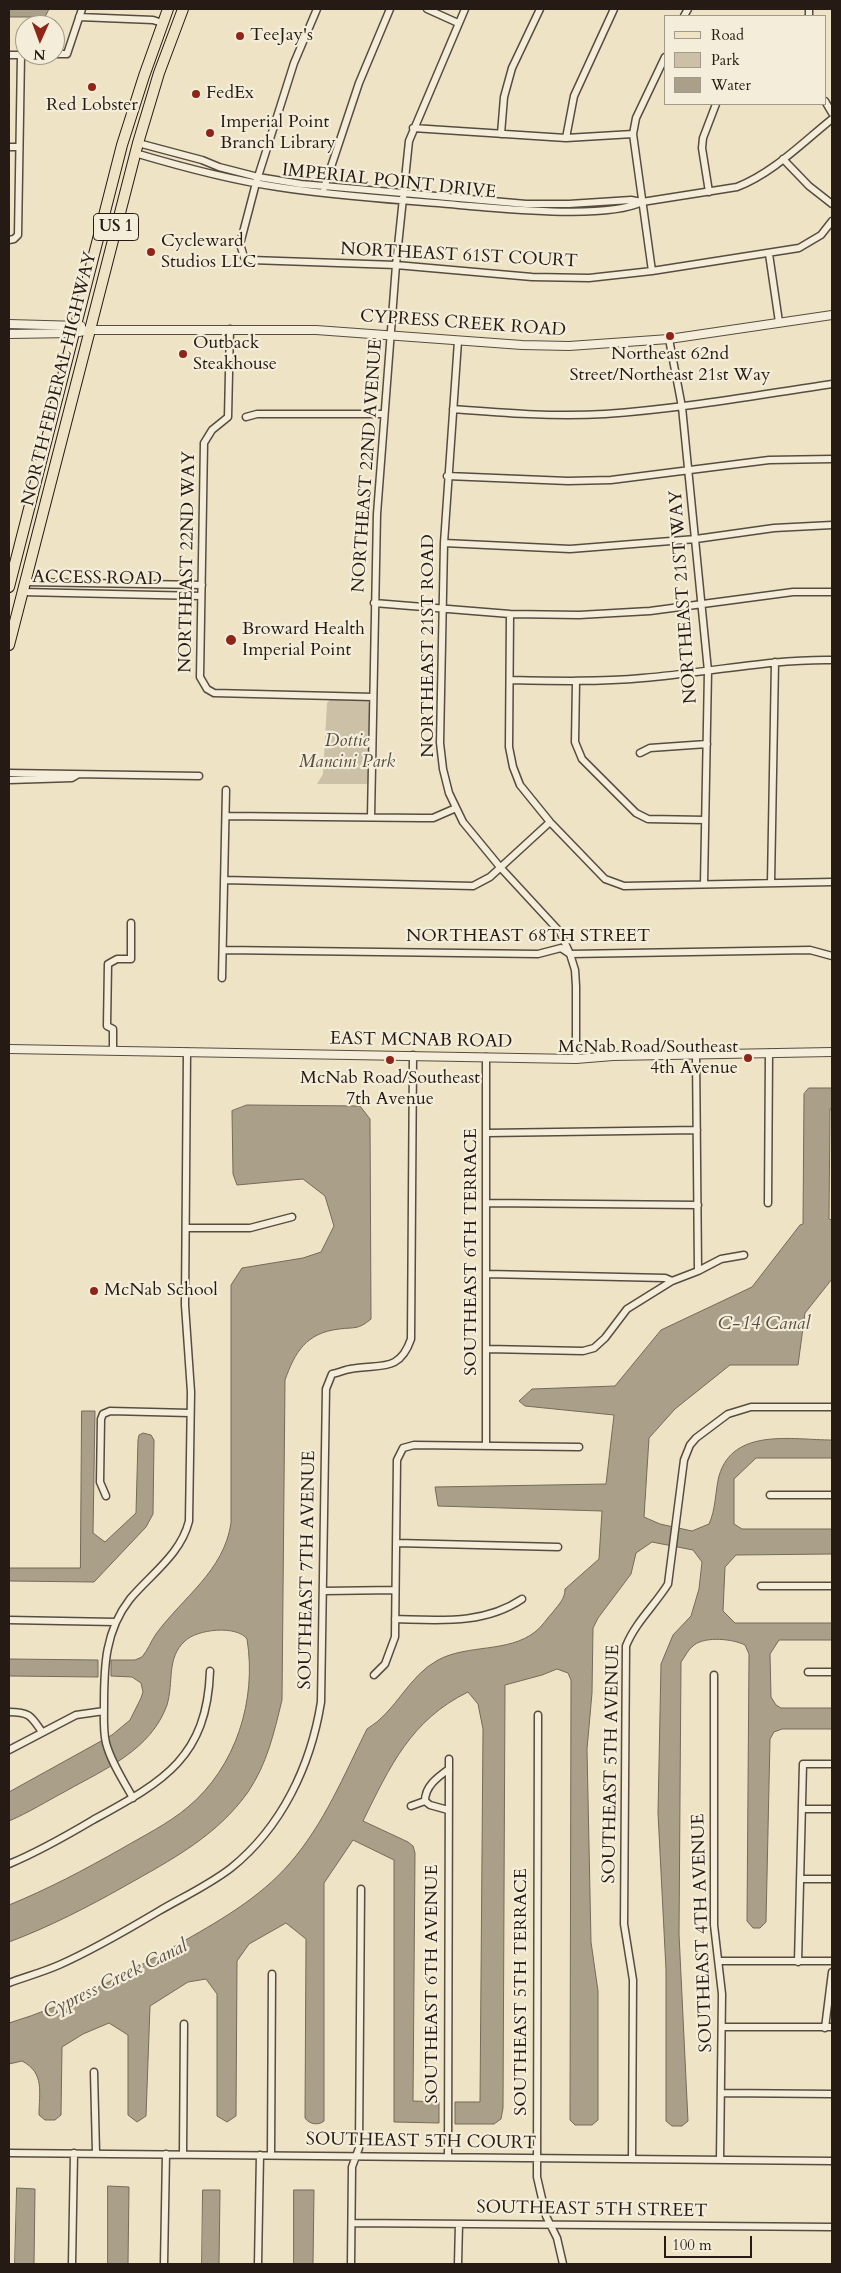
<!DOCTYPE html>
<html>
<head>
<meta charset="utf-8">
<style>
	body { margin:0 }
	#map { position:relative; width:841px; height:2273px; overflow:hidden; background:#eee3c5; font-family:Cardo,serif }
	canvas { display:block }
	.frame { position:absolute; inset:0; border:10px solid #261a14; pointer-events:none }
	.legend { position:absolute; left:664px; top:15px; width:162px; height:90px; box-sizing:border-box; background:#f4edd9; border:1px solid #a2998a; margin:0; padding:6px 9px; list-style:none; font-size:15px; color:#261a14 }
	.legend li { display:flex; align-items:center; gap:10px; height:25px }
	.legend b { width:25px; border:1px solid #a2998a }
	.north { position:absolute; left:15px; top:15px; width:50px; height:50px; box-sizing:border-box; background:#f4edd9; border:1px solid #a2998a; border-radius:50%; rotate:182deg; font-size:14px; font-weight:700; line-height:20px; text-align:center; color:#261a14 }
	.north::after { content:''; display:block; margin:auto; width:18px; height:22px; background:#8f2418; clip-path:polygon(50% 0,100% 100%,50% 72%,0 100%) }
	.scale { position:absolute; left:664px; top:2236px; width:88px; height:22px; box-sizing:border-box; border:2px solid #261a14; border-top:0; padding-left:6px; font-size:15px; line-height:18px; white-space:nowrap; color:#261a14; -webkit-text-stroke:4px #f4edd9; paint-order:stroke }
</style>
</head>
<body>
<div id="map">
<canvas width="841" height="2273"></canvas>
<div class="frame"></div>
<ul class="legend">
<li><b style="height:6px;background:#eee3c5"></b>Road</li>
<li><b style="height:14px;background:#ccc1a7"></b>Park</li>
<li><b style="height:14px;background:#aa9f89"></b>Water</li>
</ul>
<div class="north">N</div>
<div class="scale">100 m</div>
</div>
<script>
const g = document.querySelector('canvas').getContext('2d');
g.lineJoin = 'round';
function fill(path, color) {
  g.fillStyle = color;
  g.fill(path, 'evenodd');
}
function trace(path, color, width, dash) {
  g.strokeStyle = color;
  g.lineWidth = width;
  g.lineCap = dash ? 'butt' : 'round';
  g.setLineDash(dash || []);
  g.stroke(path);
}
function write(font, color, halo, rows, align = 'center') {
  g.font = font + ' Cardo,serif';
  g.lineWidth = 4.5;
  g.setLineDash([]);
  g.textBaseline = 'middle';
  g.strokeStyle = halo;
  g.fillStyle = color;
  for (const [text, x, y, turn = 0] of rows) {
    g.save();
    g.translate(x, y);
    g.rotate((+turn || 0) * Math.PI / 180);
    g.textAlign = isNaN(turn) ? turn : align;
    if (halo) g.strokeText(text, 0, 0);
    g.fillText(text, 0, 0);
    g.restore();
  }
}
const green = new Path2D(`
	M331 699H366L370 704 369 784H317L323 774 327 703Z`);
const water = new Path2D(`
	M9 9H49L45 17H9Z
	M809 1088H832V1109H830L829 1219 832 1220V1279L805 1313 798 1365H730L675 1409 649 1438 644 1517 660 1524 692 1531 709 1524C716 1509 715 1492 719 1476 733 1427 793 1440 832 1440V1458H756L734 1479V1524L742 1529H832V1554L736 1555 725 1567 723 1611 735 1623H832V1640H779L770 1654 771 1697 776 1705 781 1708H832V1729H782L774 1732 770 1739 766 1922 760 1928H753L747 1921 749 1654 745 1645C733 1639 706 1636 694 1645 688 1649 685 1657 681 1662L679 1934 688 2121 682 2126H672L666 2121V1970L658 1813 661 1664 673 1635 691 1616 699 1589 702 1562 693 1550 652 1542 636 1553 631 1574 598 1618 593 1628 592 1693 587 1749 591 1942 598 1991V2120L592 2125H575L570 2120 571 1680 568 1673 557 1669 542 1675 505 1685 503 2108 501 2119 494 2124H455V2102H480L483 1729 478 1704 468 1692C411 1720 390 1766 363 1821L408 1842 413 1846 415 1853 413 2101 439 2102V2123L394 2122V1860L353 1840 324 1883V2121C318 2126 309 2124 305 2118L306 1939 286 1923 249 1944 237 1961 236 2116 227 2122 217 2116V1994L206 1979 188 1982 150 2006 146 2116 137 2122 128 2115V2035L109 2023 83 2034 62 2047 61 2115 55 2120H45L39 2115C39 2092 45 2073 22 2061L9 2064V2023C69 2005 122 1976 177 1945 217 1922 259 1899 290 1863 324 1824 344 1775 367 1729 396 1712 408 1676 438 1660 468 1644 508 1653 535 1632 542 1627 547 1618 553 1612 559 1604 565 1599 565 1589L599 1559 602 1511 438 1506 435 1487 606 1484 614 1415 525 1406 519 1401 532 1389 615 1386 661 1330 752 1287 800 1225 803 1224 804 1094Z
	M247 1105 360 1106 370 1119 371 1319C358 1330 355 1327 339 1329 306 1333 295 1352 285 1380L282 1700C274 1733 267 1764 248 1792 217 1836 171 1860 125 1886 88 1907 49 1927 9 1942V1905C48 1889 84 1870 121 1849 143 1836 168 1824 188 1807 236 1767 257 1700 247 1639 237 1625 197 1629 185 1641 166 1658 174 1682 167 1705 151 1750 105 1769 66 1791 47 1801 28 1813 9 1821V1792L112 1735 130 1720 141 1698 143 1692 141 1683 132 1677 111 1676V1660H135L142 1657C148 1650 151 1641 156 1634 183 1597 224 1571 231 1523V1285L242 1268 303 1258 321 1252 334 1226 325 1196 303 1179 237 1185 233 1174 232 1111Z
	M82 1411H95L93 1533 105 1542 136 1513 138 1440 139 1435 143 1433 151 1435 154 1440 153 1514 146 1527 94 1582 9 1581V1568H80Z
	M9 1659 98 1660V1677L9 1676Z
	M108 2186 129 2187 128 2264H108Z
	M17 2188 35 2189 34 2264H15Z
	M203 2190H220L219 2264H202Z
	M294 2190H314L313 2264H294Z`);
const minor = new Path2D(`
	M317 9 294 63 256 183 240 244 244 257 251 260 396 265 532 277 589 278 652 271 799 248 821 235 832 221
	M427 9 458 23
	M684 16 688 9
	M809 16V9
	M79 17 153 20 162 23
	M55 54H67L82 9
	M9 55H25
	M825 101 832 113
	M413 128 566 138 633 134
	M501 134 504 97 512 68 540 9
	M566 138 574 96 614 9
	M138 143 202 160 219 167 258 177 301 184 526 204H569L631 200 642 202 737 187C773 173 802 143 832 119
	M9 147H19
	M135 153C182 167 230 180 278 187 341 197 406 200 470 206 511 209 607 219 642 202
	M783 159 809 186 832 204
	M324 188 359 83 390 9
	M709 192 702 148 703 138 716 104
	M9 240 14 239 18 235 21 55
	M769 254 779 322
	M652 271 633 134 636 118 665 57
	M230 329 228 417 212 430 204 443 200 677 207 689 214 693 373 697
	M669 339 682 407 708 671 704 884
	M458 341 444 543 440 743 443 769 449 793 463 822 500 867 560 932 570 954 575 970 576 986V1059
	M453 409C503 413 554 417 605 414 681 409 757 395 832 384
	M246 417 257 414H383
	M447 476 568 481 611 480 769 460 832 459
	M444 543 570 549 696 539 774 528 832 525
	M25 582 202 585
	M22 592 201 596
	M374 603 510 614 579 615 650 611 793 592H832
	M510 614 509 747 513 767 520 785 550 822 605 879 624 886 832 882
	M510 680C555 681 599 682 643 678 706 673 769 659 832 660
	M576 682 575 742 582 759 636 813 648 819 705 820
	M640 753 650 748 707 744
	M9 773 199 776
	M9 780 72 778 77 775
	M226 816 421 818H433L456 808
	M371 817 377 514 396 265 409 141 465 9
	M224 880 473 886 490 877 550 822
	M771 883 775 662
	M223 950 538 954 561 948 570 954 810 950 832 956
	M222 978 226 790
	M113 1050V1029L107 1026 108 964 117 959H131V923
	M696 1054 698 1271
	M487 1133 697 1130
	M487 1203 698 1205
	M768 1203 769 1053
	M186 1228H250L292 1217
	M487 1274 665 1278 672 1281
	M487 1349 583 1351 594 1348 605 1338 627 1309 672 1281 698 1271 721 1259 744 1255
	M486 1446V1057
	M770 1495H832
	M106 1496 100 1482 101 1419 103 1414 110 1411 190 1413
	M397 1543 558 1547
	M761 1586H832
	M324 1591 395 1590
	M395 1619C438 1620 484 1625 522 1599
	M9 1620 115 1622
	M808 1672H832
	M374 1675 385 1664 395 1637 397 1460 403 1448 414 1445 579 1447
	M714 1675V1925L722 1994 720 2160
	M9 1712C30 1712 31 1716 42 1732
	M538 1715 537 2177 546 2216 557 2238 563 2264
	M9 1750 76 1715 104 1711
	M133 1798C123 1780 111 1762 106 1743 103 1731 104 1717 104 1705 104 1666 105 1631 130 1599 151 1574 181 1554 189 1521L191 1392 185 1305 187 1052
	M411 1806 425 1801
	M802 1809H832
	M448 1810 430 1805 425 1801C425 1786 438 1777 449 1769
	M9 1864C38 1852 66 1836 93 1820 162 1782 207 1759 210 1671
	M801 1879H832
	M719 1961H832
	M798 1962 803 1764H832
	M9 1983C25 1977 43 1972 59 1965 93 1950 127 1930 159 1911 183 1897 209 1885 231 1868 282 1827 311 1765 321 1702L326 1389 332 1374C338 1373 344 1370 350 1369 379 1363 399 1374 411 1339L413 1055
	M722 2027H832
	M825 2028 832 1972
	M94 2072 96 2153
	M722 2093 832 2094
	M9 2153 832 2161
	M183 2154 184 2024
	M271 2155 272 1974
	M448 2157 449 1759
	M632 2159 633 1980 624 1924 626 1646C635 1623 655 1605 668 1584L684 1460 690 1445 696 1438 728 1414 751 1407H832
	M352 2223 832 2227
	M72 2264 74 2153
	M164 2264 166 2154
	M258 2264 260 2155
	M351 2264 352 2167 359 2148 361 1889
	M458 2264 459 2224`);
const tertiary = new Path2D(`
	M9 324 81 326
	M9 334 74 333 89 330H316L522 345 569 346 669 339 832 315
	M9 1049 576 1059 613 1056 832 1052`);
const primary = new Path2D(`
	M9 587 122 145 144 76 168 9
	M9 645 138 143 159 73 183 9`);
const markers = [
	[240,36,5,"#8f2418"],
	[92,87,5,"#8f2418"],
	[196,94,5,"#8f2418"],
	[210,133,5,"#8f2418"],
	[151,252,5,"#8f2418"],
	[670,336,5,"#8f2418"],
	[183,354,5,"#8f2418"],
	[231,640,6,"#8f2418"],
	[748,1058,5,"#8f2418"],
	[390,1060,5,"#8f2418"],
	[94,1291,5,"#8f2418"]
];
const shields = [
	[116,227,45]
];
const shieldNames = [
	["US 1",116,227]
];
const poiNames = [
	["TeeJay's",250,36],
	["FedEx",206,94],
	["Red Lobster",92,106,"center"],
	["Imperial Point",220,123],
	["Branch Library",220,144],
	["Cycleward",161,242],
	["Studios LLC",161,263],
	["Outback",193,344],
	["Steakhouse",193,365],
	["Northeast 62nd",670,355,"center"],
	["Street/Northeast 21st Way",670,376,"center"],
	["Broward Health",242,630],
	["Imperial Point",242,651],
	["McNab Road/Southeast",738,1048,"right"],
	["4th Avenue",738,1069,"right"],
	["McNab Road/Southeast",390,1079,"center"],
	["7th Avenue",390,1100,"center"],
	["McNab School",104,1291]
];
const streetNames = [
	["IMPERIAL POINT DRIVE",389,182,6],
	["NORTHEAST 61ST COURT",459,256,3],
	["CYPRESS CREEK ROAD",463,324,4],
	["NORTH FEDERAL HIGHWAY",60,379,-76],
	["NORTHEAST 22ND AVENUE",368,466,-86],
	["NORTHEAST 22ND WAY",188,562,-89],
	["ACCESS ROAD",97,579,1],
	["NORTHEAST 21ST WAY",684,597,-94],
	["NORTHEAST 21ST ROAD",429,646,-90],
	["NORTHEAST 68TH STREET",528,937],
	["EAST MCNAB ROAD",421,1041,1],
	["SOUTHEAST 6TH TERRACE",472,1252,-90],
	["SOUTHEAST 7TH AVENUE",308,1570,-89],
	["SOUTHEAST 5TH AVENUE",612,1764,-89],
	["SOUTHEAST 4TH AVENUE",703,1933,-92],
	["SOUTHEAST 6TH AVENUE",433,1984,-90],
	["SOUTHEAST 5TH TERRACE",522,1992,-90],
	["SOUTHEAST 5TH COURT",421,2142,1],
	["SOUTHEAST 5TH STREET",592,2210,1]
];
const parkNames = [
	["Dottie",347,742],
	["Mancini Park",347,763]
];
const waterNames = [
	["C-14 Canal",764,1325],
	["Cypress Creek Canal",116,1980,-26]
];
fill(green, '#ccc1a7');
fill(water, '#aa9f89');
trace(water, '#756a5a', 1);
trace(minor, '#584c40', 9);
trace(tertiary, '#584c40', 10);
trace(primary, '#261a14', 12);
trace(minor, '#f4edd9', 6);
trace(tertiary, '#f4edd9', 8);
trace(primary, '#eee3c5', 10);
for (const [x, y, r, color] of markers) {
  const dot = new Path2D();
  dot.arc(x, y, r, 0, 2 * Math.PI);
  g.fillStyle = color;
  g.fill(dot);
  trace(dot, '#f4edd9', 2);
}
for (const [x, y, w] of shields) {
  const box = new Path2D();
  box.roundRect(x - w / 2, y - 13.5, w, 27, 4);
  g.fillStyle = '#f4edd9';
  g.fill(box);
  trace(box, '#261a14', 1);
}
write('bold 16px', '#261a14', null, shieldNames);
write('18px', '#261a14', '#f4edd9', poiNames, 'left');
write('18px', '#261a14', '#f4edd9', streetNames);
write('italic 18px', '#584c40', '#f4edd9', parkNames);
write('italic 19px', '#5b4f43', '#f4edd9', waterNames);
</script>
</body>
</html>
